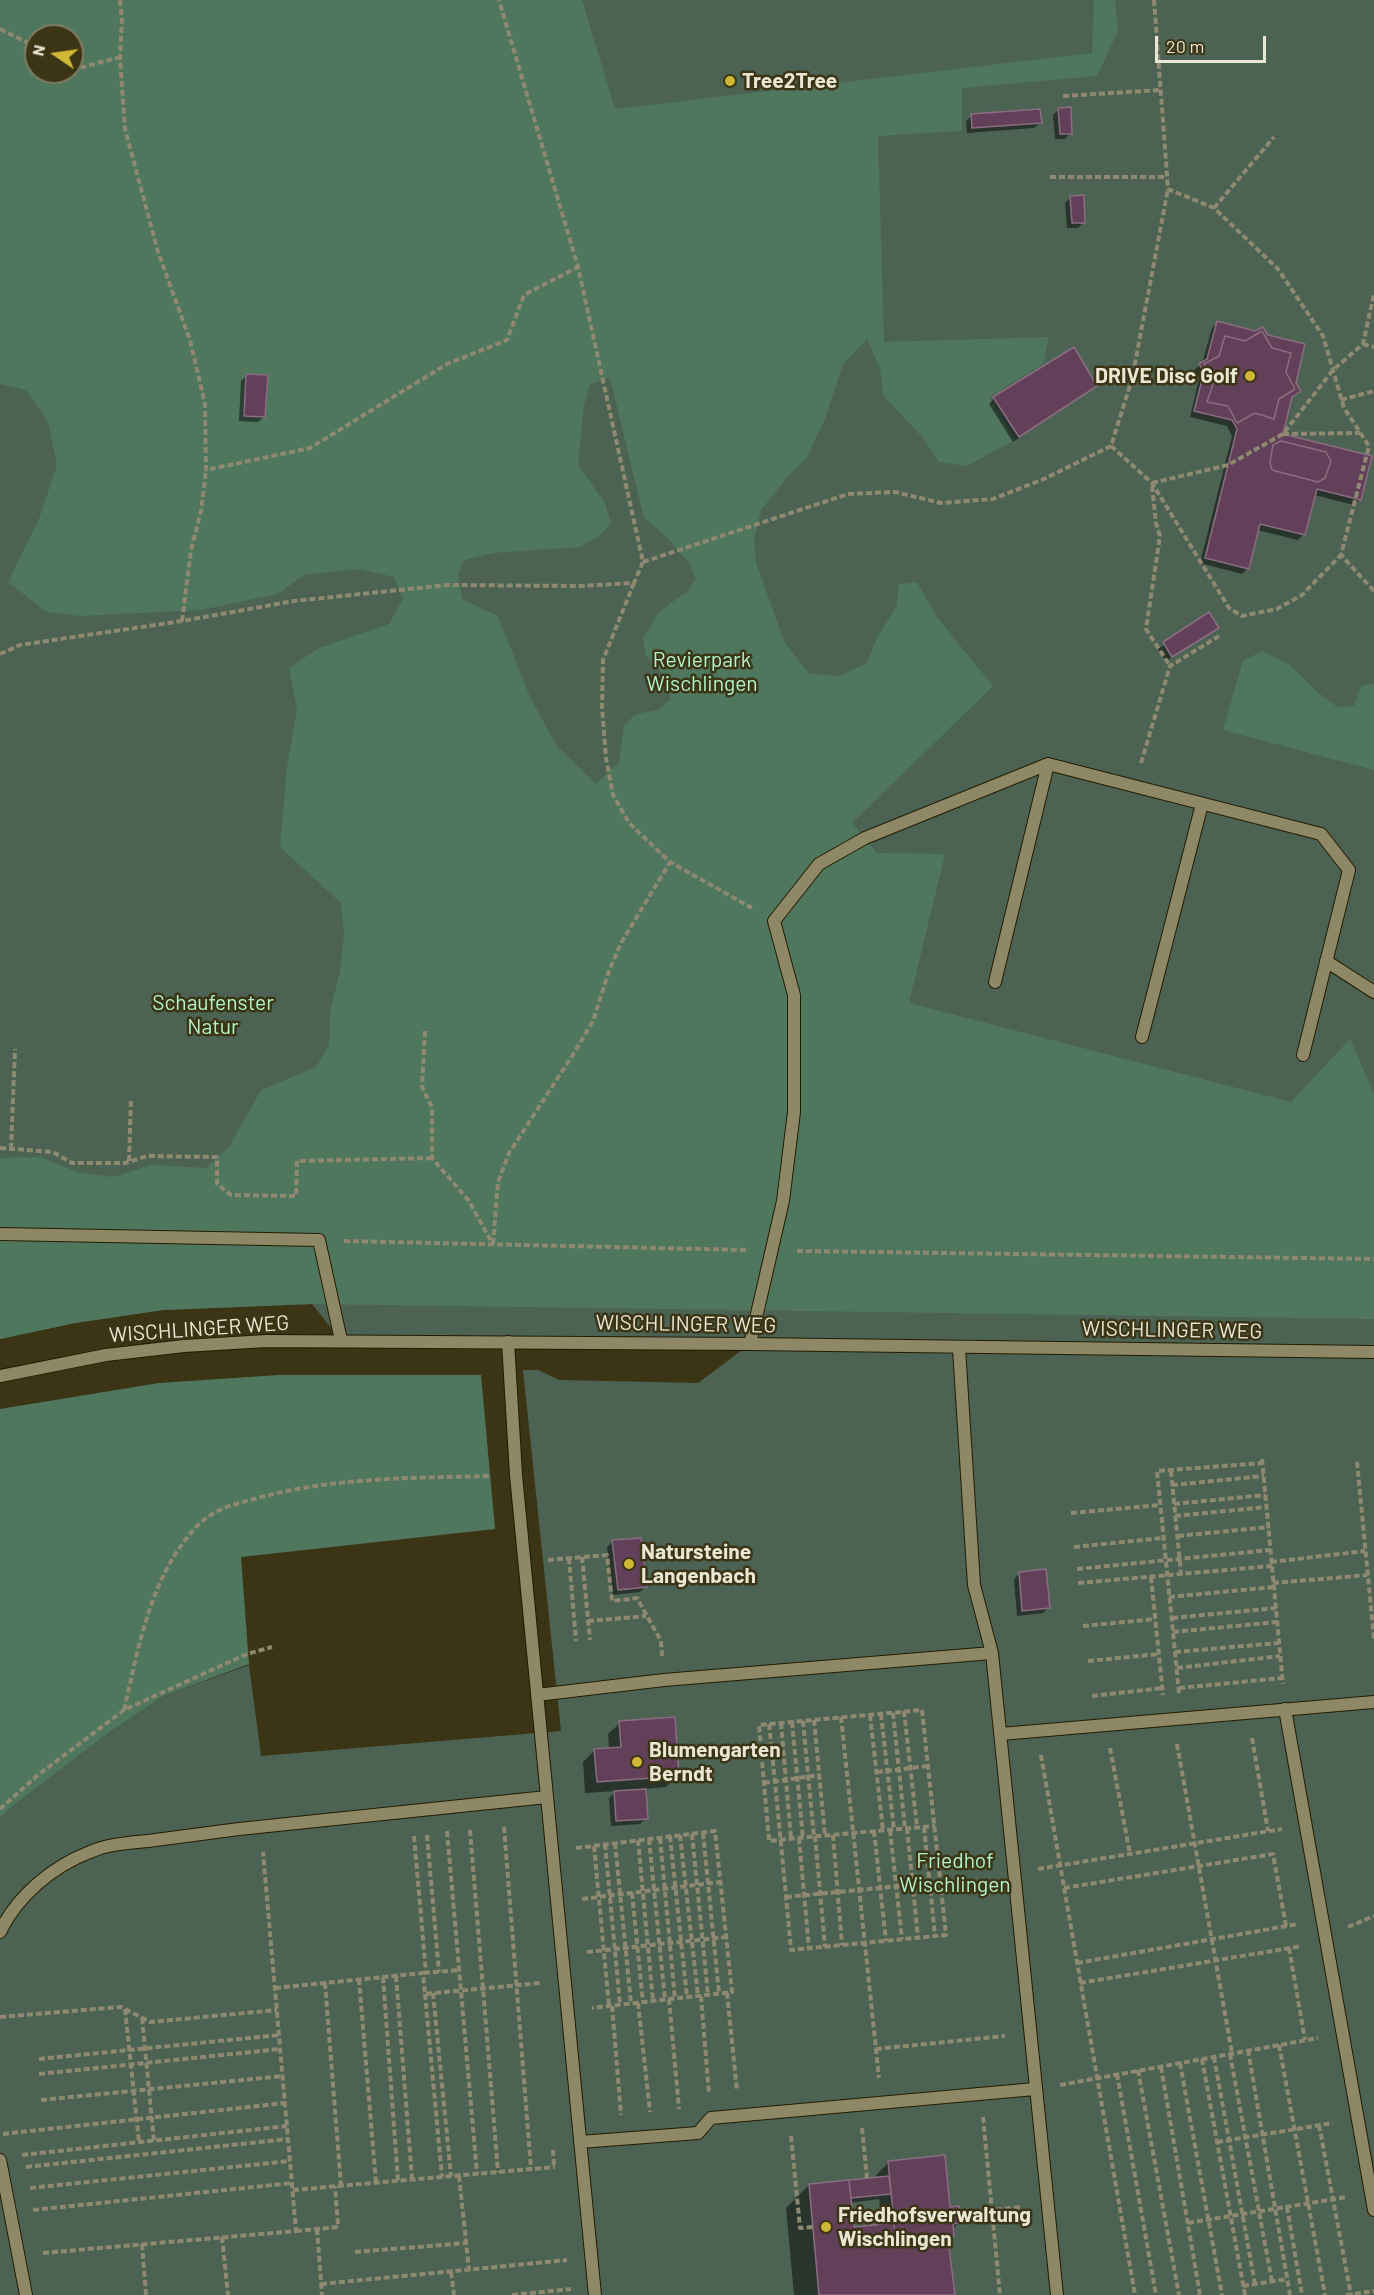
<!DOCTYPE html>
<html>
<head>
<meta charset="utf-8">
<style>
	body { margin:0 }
	#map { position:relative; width:1374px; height:2295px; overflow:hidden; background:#3b3516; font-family:Barlow,sans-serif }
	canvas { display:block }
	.north { position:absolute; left:24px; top:24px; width:60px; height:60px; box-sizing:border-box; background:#3b3516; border:2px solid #817c62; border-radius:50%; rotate:283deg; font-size:16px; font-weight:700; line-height:24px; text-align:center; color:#e9e6d4 }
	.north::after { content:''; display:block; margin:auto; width:21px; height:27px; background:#d1b736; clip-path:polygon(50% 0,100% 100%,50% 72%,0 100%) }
	.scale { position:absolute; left:1155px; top:36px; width:111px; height:27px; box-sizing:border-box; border:3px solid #e9e6d4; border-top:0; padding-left:8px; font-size:18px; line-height:21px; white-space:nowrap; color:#e9e6d4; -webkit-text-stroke:4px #3b3516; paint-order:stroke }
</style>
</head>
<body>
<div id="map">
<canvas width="1374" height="2295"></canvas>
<div class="north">N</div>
<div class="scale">20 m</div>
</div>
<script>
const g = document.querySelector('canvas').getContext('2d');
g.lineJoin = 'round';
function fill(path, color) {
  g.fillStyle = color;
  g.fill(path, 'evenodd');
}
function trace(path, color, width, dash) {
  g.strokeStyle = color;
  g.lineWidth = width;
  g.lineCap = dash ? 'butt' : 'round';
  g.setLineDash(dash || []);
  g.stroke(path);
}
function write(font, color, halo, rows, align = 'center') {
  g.font = font + ' Barlow,sans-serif';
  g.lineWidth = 5;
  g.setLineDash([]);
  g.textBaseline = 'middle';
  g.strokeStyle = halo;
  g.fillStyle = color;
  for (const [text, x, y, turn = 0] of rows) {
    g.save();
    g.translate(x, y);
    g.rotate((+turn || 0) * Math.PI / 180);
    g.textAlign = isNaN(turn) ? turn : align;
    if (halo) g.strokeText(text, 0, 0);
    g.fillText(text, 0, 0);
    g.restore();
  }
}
const green = new Path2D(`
	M0 0H1374V2295H0V1819L10 1808 110 1732 164 1696 249 1665 261 1756 561 1731 523 1370H538L559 1380 698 1383 749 1345 341 1340 312 1304 163 1310 75 1323 0 1339ZM36 36H72V72H36Z`);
const forest = new Path2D(`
	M0 0H582L615 109 1092 53 1094 0H1115L1118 31 1097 76 962 88V131L878 136 884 342 1049 337 1043 364 989 397 1015 440 967 466 939 462 923 438 883 395 880 368 867 339 843 364 825 419 806 459 788 476 761 510 754 540 756 563 785 643 809 673 838 676 866 664 878 636 897 606 899 584 917 582 936 616 993 686 852 823 877 853 945 854 909 1003 1291 1102 1350 1039 1374 1094V1319L312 1304 163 1310 75 1323 0 1339V1158L41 1157 80 1173 113 1177 151 1165 206 1168 229 1147 261 1090 316 1067 329 1046 330 1012 340 971 344 936 341 903 280 847 287 767 297 709 289 668 319 648 389 624 403 599 394 577 359 569 303 575 278 594 201 610 80 616 47 612 8 582 39 519 57 465 48 422 26 390 0 384ZM36 36H72V72H36ZM610 378 644 518 666 536 689 563 696 579 687 591 659 612 643 638 646 655 663 675 671 699 658 710 636 714 624 725 619 762 596 784 556 745 530 697 498 616 462 599 458 573 465 560 493 553 580 547 599 536 611 523 605 503 578 465 584 405 590 384Z
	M1262 651 1290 665 1315 690 1337 707 1354 706 1361 686 1374 684V770L1223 730 1243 661Z
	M279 1375H481L495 1529 241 1557 249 1664 164 1696 110 1732 10 1808 0 1819V1409L159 1383Z`);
const shadow = new Path2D(`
	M1059 109 1070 133 1065 139H1055L1053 115Z
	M972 116 1040 122 1034 128 967 133 966 121Z
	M1071 197 1084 222 1078 228H1067L1065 203Z
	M1217 323 1295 383 1299 391 1290 399 1281 436 1360 499 1354 505 1314 495 1304 534 1298 540 1257 530 1248 568 1242 574 1200 563 1232 436 1227 426 1190 417 1199 378 1194 370 1202 363 1212 328Z
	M247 375 264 417 258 422 239 421 241 381Z
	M1095 386 1013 442 989 404 994 398Z
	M1209 614 1217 627 1166 661 1158 649Z
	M613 1541 645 1587 640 1592 613 1595 607 1547Z
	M1019 1574 1049 1607 1043 1613 1017 1616 1014 1579Z
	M620 1723 678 1775 666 1787 644 1789 646 1818 640 1824 611 1826 609 1798 616 1791 585 1793 583 1762 595 1750 609 1749 608 1734Z
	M888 2163 960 2222 952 2230V2237L947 2242 953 2295H794L786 2208 809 2185 877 2179 876 2175ZM879 2199 882 2226 853 2228 850 2203Z`);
const building = new Path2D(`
	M1071 107 1072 134H1060L1058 108Z
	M1040 109 1042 123 972 128 971 114Z
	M1084 195 1085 223H1072L1070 196Z
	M1217 321 1255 331 1263 327 1268 335 1305 344 1296 383 1301 391 1292 397 1283 434 1372 456 1361 500 1317 489 1305 535 1260 524 1249 569 1205 558 1237 429 1232 420 1194 411 1204 372 1199 364 1207 359ZM1262 331 1272 348 1291 353 1286 372 1295 389 1279 399 1274 419 1255 413 1237 423 1228 406 1207 402 1214 381 1204 364 1219 356 1225 336 1245 341ZM1281 441 1326 452 1331 461 1325 478 1318 482 1272 470 1270 463 1273 445Z
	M1262 331 1272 348 1291 353 1286 372 1295 389 1279 399 1274 419 1255 413 1237 423 1228 406 1207 402 1214 381 1204 364 1219 356 1225 336 1245 341Z
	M1074 347 1097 386 1019 437 993 397Z
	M246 374 268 375 265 417 244 416Z
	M1281 441 1326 452 1331 461 1325 478 1318 482 1272 470 1270 463 1273 445Z
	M1209 612 1219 628 1172 657 1163 642Z
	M641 1538 647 1587 618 1590 612 1540Z
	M1046 1569 1050 1608 1022 1611 1019 1572Z
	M675 1717 679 1776 597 1782 594 1749 621 1747 619 1721Z
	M646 1789 648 1819 616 1821 614 1791Z
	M945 2155 950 2207 959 2206 960 2213 961 2223 953 2224 954 2237 896 2243 888 2161Z
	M889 2176 891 2194 851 2198 849 2180Z
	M849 2180 854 2227 894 2223 896 2243 948 2239 955 2295H819L809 2184Z`);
const path = new Path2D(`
	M120 0 122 19 120 57 125 129 158 252 190 340 205 404 206 470 310 448 447 364 507 340 524 295 578 267
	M1154 0 1168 189 1214 208 1278 269 1323 336 1344 408 1369 446 1341 555 1374 591
	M0 29 36 47
	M72 65 79 68 120 57
	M1063 96 1160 90
	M1050 177H1166
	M1214 208 1274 137
	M1363 344 1374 347
	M1341 400 1374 391
	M1283 434 1360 433
	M1111 446 1152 483 1229 608 1242 616 1277 609 1302 595 1341 555
	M1152 483 1228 465 1283 434 1333 370 1363 344 1374 294
	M1152 486 1156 523 1160 536 1146 629 1170 666
	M643 562 848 494 895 492 941 503 993 499 1044 479 1111 446 1132 379 1168 189
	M634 583 603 660 602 707 606 758 613 795 629 823 670 862 752 908
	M182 621 191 550 201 511 206 470
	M0 654 20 645 182 621 294 601 447 585 579 586 634 583 643 562 578 267 499 0
	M1141 763 1170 666 1219 636
	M425 1031 422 1087 432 1107V1158L469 1201 492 1243
	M0 1148 53 1152 72 1163H125L147 1156 217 1157V1184L231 1195 296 1196 297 1161 432 1158
	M11 1149 15 1049
	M129 1161 131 1099
	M344 1241 747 1250
	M493 1244 498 1182 509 1153 574 1053 593 1021 609 971 621 943 670 862
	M797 1251 1374 1259
	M1262 1459 1283 1684
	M1357 1462 1374 1639
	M1171 1471 1181 1574
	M1172 1485 1264 1476
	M1174 1504 1265 1495
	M1071 1513 1160 1505
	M1175 1516 1266 1507
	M1178 1536 1269 1527
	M1074 1547 1163 1538
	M582 1557 590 1640
	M569 1558 576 1641
	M548 1560 607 1555 612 1601 637 1598 661 1641 662 1656
	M1271 1562 1365 1551
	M1077 1569 1270 1550
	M1151 1577 1163 1695
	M1078 1583 1272 1566
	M1273 1583 1367 1575
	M1169 1597 1274 1587
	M1172 1618 1276 1608
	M588 1621 646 1616
	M1083 1626 1155 1619
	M1173 1632 1277 1622
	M1175 1652 1279 1643
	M1088 1661 1159 1654
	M1177 1668 1280 1656
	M1179 1688 1282 1678
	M1179 1693 1157 1471 1263 1463
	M1092 1696 1162 1688
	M124 1710C139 1646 150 1576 197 1526 212 1510 234 1504 254 1499 332 1477 411 1478 490 1476
	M904 1711 917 1827
	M893 1713 905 1828
	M881 1714 894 1830
	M870 1715 883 1830
	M841 1717 879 2078
	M814 1720 825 1836
	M803 1721 814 1837
	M792 1722 803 1838
	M781 1723 791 1838
	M769 1724C777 1800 784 1875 791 1950L946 1935 922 1710 759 1725 769 1841C824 1835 879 1831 935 1826
	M1252 1738 1268 1831
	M1177 1744 1232 2053
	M1110 1748 1130 1854
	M1041 1755 1135 2295
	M877 1772 928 1766
	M764 1783 819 1775
	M0 1809 38 1775 124 1710 247 1654 272 1647
	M504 1827 531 2169
	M924 1827 935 1936
	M907 1828 918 1938
	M470 1830 498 2172
	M890 1830 902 1939
	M447 1831 477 2174
	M874 1831 886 1941
	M703 1833 719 1993
	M692 1834 708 1995
	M427 1835 439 1972
	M680 1835 698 1996
	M833 1835 842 1945
	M414 1836 426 1973
	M670 1836 687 1997
	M815 1836 825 1947
	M660 1838 675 1999
	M799 1838 809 1949
	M649 1839 665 2000
	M638 1840 653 2001
	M615 1843 631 2003
	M605 1844 620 2005
	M594 1846 609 2006
	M576 1848 715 1831 732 1992 592 2008
	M1038 1869 1282 1829
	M1064 1888 1273 1854 1286 1926
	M632 1893 643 2002
	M786 1897 940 1882
	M582 1899 720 1882
	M1348 1927 1374 1916
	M1289 1948 1305 2040
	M587 1952 726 1937
	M1077 1963 1298 1924
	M424 1973 460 1970
	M396 1976 412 2179
	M383 1977 398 2181
	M359 1979 376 2183
	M325 1983 341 2186
	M1080 1983 1302 1946
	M275 1988 423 1973 425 1994 540 1983
	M433 1993 451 2176
	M727 1993 737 2091
	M425 1994 442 2177
	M701 1996 709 2094
	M669 1999 679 2109
	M638 2003 650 2112
	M612 2006 621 2115
	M125 2009 139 2142
	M0 2017 121 2007 150 2022 277 2010
	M142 2018 154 2141
	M1279 2045 1325 2295
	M876 2049 1005 2036
	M1248 2050 1290 2295
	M1230 2054 1272 2282
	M1214 2057 1255 2284
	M39 2059 279 2035
	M1202 2059 1245 2295
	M1180 2063 1222 2295
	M1161 2067 1200 2295
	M1138 2070 1179 2295
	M39 2074 280 2049
	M1117 2074 1156 2295
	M1060 2085 1318 2038
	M41 2100 283 2076
	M983 2117 1000 2295
	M1319 2125 1351 2295
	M862 2128 867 2178
	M3 2134 285 2103
	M791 2136 800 2228 813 2227
	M1217 2142 1333 2123
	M553 2150 554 2167
	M22 2155 287 2126
	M26 2167 288 2139
	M459 2176 469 2270
	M30 2188 290 2161
	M293 2190 555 2167
	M1287 2207 1302 2295
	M33 2210 292 2183
	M960 2213 1022 2207
	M1188 2223 1347 2197
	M317 2229 322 2295
	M296 2231 338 2227 335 2186
	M222 2237 228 2295
	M142 2244 146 2295
	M355 2252 466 2243
	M43 2253 296 2231 263 1852
	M451 2272 454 2295
	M321 2284 567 2260
	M1243 2286 1287 2279
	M512 2295 571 2289
	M1346 2295 1374 2291`);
const lane = new Path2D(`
	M1048 764 1321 834 1349 870 1303 1055
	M1326 961 1374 992
	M1142 1037 1202 804
	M0 1234 319 1240 341 1340
	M508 1342 516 1475 595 2295
	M750 1344 783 1201 794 1112V995L774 921 819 864 865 838 1048 764 995 982
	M959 1348 974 1585 992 1653 1057 2295
	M537 1695 664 1680 992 1653
	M1285 1709 1374 2210
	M1001 1734 1374 1702
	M0 1932C17 1896 53 1866 90 1852 108 1844 129 1843 148 1841 178 1837 208 1833 239 1829 341 1818 444 1808 547 1797
	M580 2142 698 2133 711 2118 1035 2089
	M0 2160 26 2295`);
const street = new Path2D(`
	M0 1376 106 1355 184 1346 266 1341 750 1344 1374 1352`);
const markers = [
	[730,81,6,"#d1b736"],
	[1250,376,6,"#d1b736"],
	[629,1564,6,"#d1b736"],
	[637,1762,6,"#d1b736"],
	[826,2227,6,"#d1b736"]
];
const poiNames = [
	["Tree2Tree",742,81],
	["DRIVE Disc Golf",1238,376,"right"],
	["Natursteine",641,1552],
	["Langenbach",641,1576],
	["Blumengarten",649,1750],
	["Berndt",649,1774],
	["Friedhofsverwaltung",838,2215],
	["Wischlingen",838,2239]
];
const parkNames = [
	["Revierpark",702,660],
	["Wischlingen",702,684],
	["Schaufenster",213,1003],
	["Natur",213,1027],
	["Friedhof",955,1861],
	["Wischlingen",955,1885]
];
const streetNames = [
	["WISCHLINGER WEG",686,1324,1],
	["WISCHLINGER WEG",199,1329,-4],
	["WISCHLINGER WEG",1172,1330,1]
];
fill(green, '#4c6354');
fill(forest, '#4f775e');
fill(shadow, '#0007');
fill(building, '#624059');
trace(building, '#8b6d82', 1.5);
trace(lane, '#221c00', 14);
trace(street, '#221c00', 14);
trace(path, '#8e8970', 4, [6, 3]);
trace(lane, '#8f8867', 12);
trace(street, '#8f8867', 12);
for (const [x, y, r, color] of markers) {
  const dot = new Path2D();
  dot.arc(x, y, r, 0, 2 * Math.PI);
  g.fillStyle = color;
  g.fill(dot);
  trace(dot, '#3b3516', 2);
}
write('bold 21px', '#e9e6d4', '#3b3516', poiNames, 'left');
write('21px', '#b1f4cb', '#3b3516', parkNames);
write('21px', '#e9e6d4', '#3b3516', streetNames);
</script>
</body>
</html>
